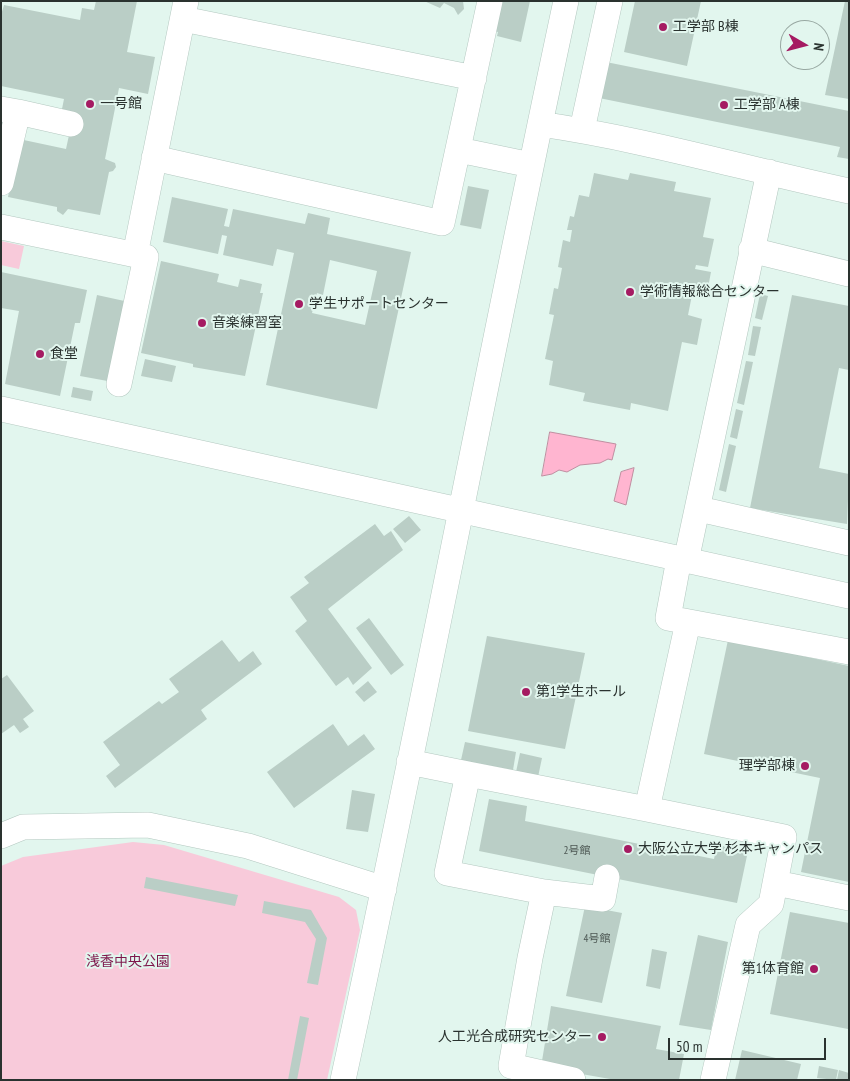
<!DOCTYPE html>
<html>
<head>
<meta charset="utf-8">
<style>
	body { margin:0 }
	#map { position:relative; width:850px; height:1081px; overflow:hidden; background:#e2f6ee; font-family:"PT Sans Narrow",sans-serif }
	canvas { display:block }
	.frame { position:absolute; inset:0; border:2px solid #2a322f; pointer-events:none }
	.north { position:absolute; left:780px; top:20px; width:50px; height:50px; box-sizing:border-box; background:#e2f6ee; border:1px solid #98a8a2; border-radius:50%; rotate:98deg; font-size:14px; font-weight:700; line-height:20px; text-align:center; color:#2a322f }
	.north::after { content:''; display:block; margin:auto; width:18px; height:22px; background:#a51b62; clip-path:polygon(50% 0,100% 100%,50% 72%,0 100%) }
	.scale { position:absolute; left:668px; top:1038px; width:158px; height:22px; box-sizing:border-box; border:2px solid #2a322f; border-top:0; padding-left:6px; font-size:15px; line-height:18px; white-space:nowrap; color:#2a322f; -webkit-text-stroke:4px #e2f6ee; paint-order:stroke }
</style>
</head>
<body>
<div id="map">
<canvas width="850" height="1081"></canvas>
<div class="frame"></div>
<div class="north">N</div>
<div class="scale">50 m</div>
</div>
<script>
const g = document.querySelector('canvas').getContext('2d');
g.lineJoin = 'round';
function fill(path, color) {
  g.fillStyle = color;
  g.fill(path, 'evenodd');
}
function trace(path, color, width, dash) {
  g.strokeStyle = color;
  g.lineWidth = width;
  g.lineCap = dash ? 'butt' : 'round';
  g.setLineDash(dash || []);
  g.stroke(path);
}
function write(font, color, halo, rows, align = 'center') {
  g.font = font + ' "PT Sans Narrow","Noto Sans JP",sans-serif';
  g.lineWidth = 4;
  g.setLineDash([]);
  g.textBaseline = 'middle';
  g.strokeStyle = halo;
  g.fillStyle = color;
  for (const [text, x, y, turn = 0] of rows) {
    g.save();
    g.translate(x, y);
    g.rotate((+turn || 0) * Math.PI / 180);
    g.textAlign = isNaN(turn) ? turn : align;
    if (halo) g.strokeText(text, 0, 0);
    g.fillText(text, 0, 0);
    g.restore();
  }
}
const green = new Path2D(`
	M1 241 24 246 19 269 1 265Z
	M133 842 164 845 339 897 356 910 360 930 327 1080H1V866L23 857Z`);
const water = new Path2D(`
	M550 432 616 444 612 460 608 459 600 463 580 465 567 472 559 470 552 474 542 476Z
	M634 468 626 505 614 501 621 472Z`);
const building = new Path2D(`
	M96 1H137L127 52 155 57 148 94 119 88 105 159 115 163 116 167 113 171 109 172 100 215 68 209 63 215 57 211V207L8 197 19 139 66 149 74 112 62 109 64 99 1 86V15L4 5 80 20 82 8 94 10Z
	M424 1H463L464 9 458 15 454 8 444 3 440 8Z
	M497 1H530L521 42 497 36 498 32 491 30Z
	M635 1H701L687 66 624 52Z
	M845 1H849V99L825 95Z
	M606 62 849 111V159L837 157 840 147 599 98Z
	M594 173 628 180 630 173 676 182 674 191 711 198 703 237 714 239 708 267 696 265 695 269 711 272 706 298 692 295 688 315 702 319 697 345 682 342 668 411 631 403 630 410 583 401 585 393 549 385 553 361 545 359 554 315 549 314 554 288 558 289 562 268 558 267 563 240 570 242 572 230H567L570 216 574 217 579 195 589 197Z
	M468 186 489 190 481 229 460 225Z
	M172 197 228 209 224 226 229 227 233 209 305 224 308 213 330 218 327 234 411 252 377 409 266 385 294 253 277 249 273 266 223 255 227 236 222 235 218 254 163 242ZM330 260 377 271 365 325 312 313 317 293 323 295Z
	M161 261 219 274 217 282 238 287 240 279 262 284 260 293H263L245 376 193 367V364L141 353Z
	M1 272 87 290 80 323H75L60 396 5 384 19 311 1 308Z
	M760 294 768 296 762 320 755 318Z
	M97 295 129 302 113 382 80 376Z
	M792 295 849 306V370L839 368 819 468 849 474 847 524 750 508Z
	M753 326 761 327 755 356 748 355Z
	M145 359 176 366 172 382 141 376Z
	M746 361 753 362 744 405 737 403Z
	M73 387 93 391 91 401 71 397Z
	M736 409 743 411 737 439 730 437Z
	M729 444 736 446 726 492 719 490Z
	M409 516 421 530 405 543 393 529Z
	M375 524 384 536 391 531 403 550 328 609 372 668 353 685 348 677 336 686 295 631 307 621 290 597 309 583 304 577Z
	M369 618 404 665 391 675 356 628Z
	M487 636 585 653 565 749 468 731Z
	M222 640 239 662 253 651 262 664 201 710 207 719 115 788 106 776 120 765 103 742 159 701 162 704 179 692 169 679Z
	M728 640 849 666V882L801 872 820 778 704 754Z
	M7 675 34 711 23 719 29 727 20 733 14 725 1 734V679Z
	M368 681 377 692 364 702 355 692Z
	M333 724 348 746 364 734 375 749 294 808 267 772Z
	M465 742 516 752 513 770 461 760Z
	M520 753 542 758 538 777 516 772Z
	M352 790 375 794 368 832 346 829Z
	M489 799 527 806 525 821 714 859 717 845 748 851 737 903 479 851Z
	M146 877 238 895 235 906 144 888Z
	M264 901 311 910 327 938 318 985 307 983 316 939 305 922 262 913Z
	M585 906 622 913 602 1003 566 996Z
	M790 912 849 923 848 1029 770 1014Z
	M698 935 728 942 711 1030 679 1025Z
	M652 949 667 952 660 989 646 986Z
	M551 1006 661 1026 656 1049 684 1054 679 1080H616L541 1067Z
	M300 1016 309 1018 297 1080H288Z
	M742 1050 801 1064 797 1080H735Z
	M819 1066 838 1070 836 1080 817 1078Z
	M839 1070 849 1073V1080H837Z`);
const minor = new Path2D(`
	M183 19 474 78
	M1 109 18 112 1 183
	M18 112 71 124
	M540 124C644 139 746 169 849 191
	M582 130 610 1
	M459 150 531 165
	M154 158 442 223 490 1
	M1 227 146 257 119 384
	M751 250 849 274
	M135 255 186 1
	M1 409 849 596
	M699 509 849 543
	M679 559 668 618 849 652
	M686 561 769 172
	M688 622 647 809 784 837 771 904 748 925 713 1080
	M409 762 468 774
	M1 836 23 827 148 825 248 846 384 889
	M776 883 849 898
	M544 892 603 899 607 877
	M343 1080C421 721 489 360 566 1
	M573 1080 511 1066 530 958 544 892 447 873 468 774 647 809`);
const markers = [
	[663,27,5,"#a51b62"],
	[90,104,5,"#a51b62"],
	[724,105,5,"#a51b62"],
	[630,292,5,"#a51b62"],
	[299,304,5,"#a51b62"],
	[202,323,5,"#a51b62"],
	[40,354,5,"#a51b62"],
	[526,692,5,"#a51b62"],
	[805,766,5,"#a51b62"],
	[628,849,5,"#a51b62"],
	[814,969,5,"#a51b62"],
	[602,1037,5,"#a51b62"]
];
const numberNames = [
	["2号館",577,851],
	["4号館",597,939]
];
const poiNames = [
	["工学部 B棟",673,27],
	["一号館",100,104],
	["工学部 A棟",734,105],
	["学術情報総合センター",640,292],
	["学生サポートセンター",309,304],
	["音楽練習室",212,323],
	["食堂",50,354],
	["第1学生ホール",536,692],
	["理学部棟",795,766,"right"],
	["大阪公立大学 杉本キャンパス",638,849],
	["第1体育館",804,969,"right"],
	["人工光合成研究センター",592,1037,"right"]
];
const parkNames = [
	["浅香中央公園",128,962]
];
fill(green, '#f8cada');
fill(water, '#ffb5d0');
trace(water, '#bf8ea0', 1);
fill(building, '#bacec6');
trace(minor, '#b4c8c0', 26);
trace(minor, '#fff', 25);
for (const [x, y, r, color] of markers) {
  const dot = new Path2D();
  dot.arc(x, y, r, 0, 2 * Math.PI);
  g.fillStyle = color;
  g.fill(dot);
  trace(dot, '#e2f6ee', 2);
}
write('11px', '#4e5955', null, numberNames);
write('14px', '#2a322f', '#e2f6ee', poiNames, 'left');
write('14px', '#7e174b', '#e2f6ee', parkNames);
</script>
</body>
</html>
